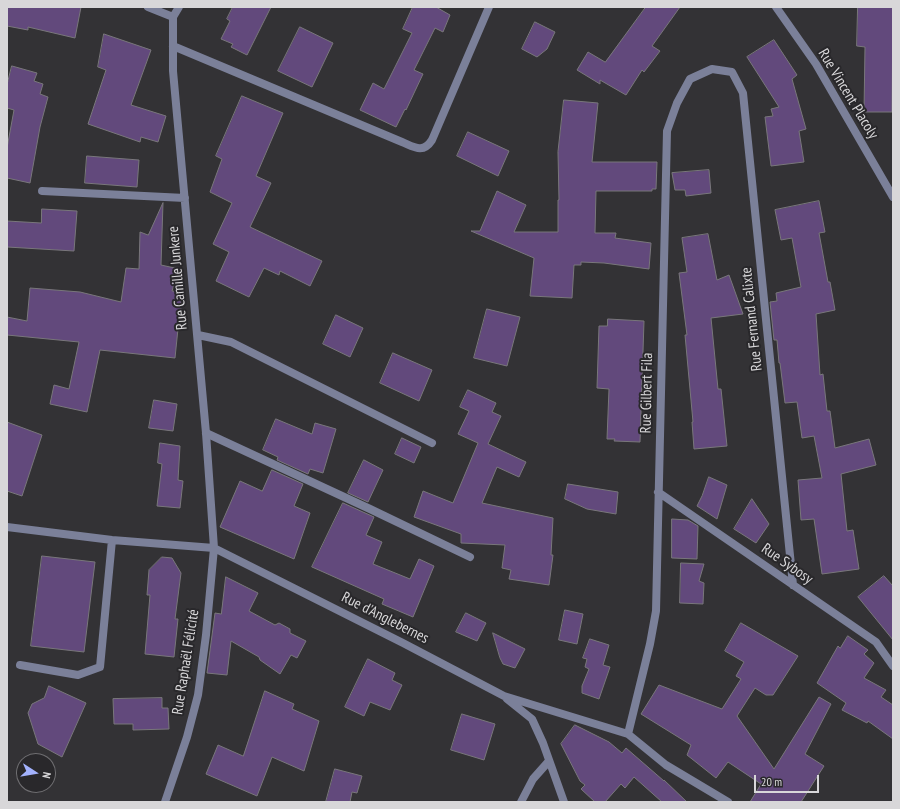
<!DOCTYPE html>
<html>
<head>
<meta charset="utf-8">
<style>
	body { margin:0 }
	#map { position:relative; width:900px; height:809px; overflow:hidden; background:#333235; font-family:"PT Sans Narrow",sans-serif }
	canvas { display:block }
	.frame { position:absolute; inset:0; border:8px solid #d8d7d9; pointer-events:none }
	.north { position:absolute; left:16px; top:753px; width:40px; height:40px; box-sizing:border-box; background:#29282b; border:1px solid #6f6e71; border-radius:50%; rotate:102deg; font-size:11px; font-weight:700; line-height:16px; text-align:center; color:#d8d7d9 }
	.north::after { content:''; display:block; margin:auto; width:14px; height:18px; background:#a3b2fd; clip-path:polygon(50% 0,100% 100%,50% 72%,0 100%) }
	.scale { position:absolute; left:754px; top:775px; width:65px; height:18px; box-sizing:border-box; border:2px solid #d8d7d9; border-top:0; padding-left:5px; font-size:12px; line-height:14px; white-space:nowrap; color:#d8d7d9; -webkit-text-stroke:3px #29282b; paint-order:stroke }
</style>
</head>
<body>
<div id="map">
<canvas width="900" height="809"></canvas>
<div class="frame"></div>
<div class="north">N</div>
<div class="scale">20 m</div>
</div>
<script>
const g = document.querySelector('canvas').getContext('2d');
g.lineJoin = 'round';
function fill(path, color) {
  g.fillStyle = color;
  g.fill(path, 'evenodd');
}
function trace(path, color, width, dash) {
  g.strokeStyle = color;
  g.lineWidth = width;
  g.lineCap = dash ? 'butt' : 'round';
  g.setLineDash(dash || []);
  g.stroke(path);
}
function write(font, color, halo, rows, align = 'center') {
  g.font = font + ' "PT Sans Narrow",sans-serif';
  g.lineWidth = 4;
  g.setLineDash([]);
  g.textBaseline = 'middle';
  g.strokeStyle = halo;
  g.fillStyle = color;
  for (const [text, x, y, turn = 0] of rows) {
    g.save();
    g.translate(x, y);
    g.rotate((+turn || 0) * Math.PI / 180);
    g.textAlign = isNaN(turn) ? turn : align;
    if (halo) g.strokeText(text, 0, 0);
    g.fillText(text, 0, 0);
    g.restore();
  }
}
const building = new Path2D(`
	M7 7H81L75 38 28 27V30L7 26Z
	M233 7H271L247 55 231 47 233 44 221 39 230 21 227 19Z
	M413 7H436L450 15 443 32 435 28 414 70 423 74 406 110 405 109 396 127 360 110 373 83 384 89 412 33 403 29Z
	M646 7H680L652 46 660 51 644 72 642 70 626 95 600 80V84L577 70 588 52 605 62Z
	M858 7H893L892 112H864L865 47 857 46Z
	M535 22 555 32 547 49 537 57 522 49Z
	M300 27 333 43 312 87 278 71Z
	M104 34 151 50 131 105 166 116 158 142 141 137 140 142 88 124 106 70 98 67Z
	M774 40 797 75 792 79 806 129 799 131 804 162 771 166 765 117 773 116 771 109 779 107 747 57Z
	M12 66 37 73 34 81 43 84 40 94 48 97 40 127 30 183 7 178V148L14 110 7 108V85Z
	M242 96 283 113 256 176 271 183 250 227 322 261 310 286 280 271 279 275 264 268 249 297 216 281 229 252 213 244 232 203 210 192 222 159 216 156Z
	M564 100 598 103 592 162H657L656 189H652V191H596L595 233H616L615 238 651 243 649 269 604 263 581 262V265H574L572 298 530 296 534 258 471 231H480L497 191 526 205 514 232H558V200H559L558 152Z
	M468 132 509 151 498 176 457 156Z
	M87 156 139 160 137 187 85 183Z
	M709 170 711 193 686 196 685 190H675L672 173Z
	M819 201 825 232 819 233 828 282H830L835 310 816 314 820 375 823 374 827 411H830L835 448 869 439 876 465 841 474 847 531 853 530 859 569 822 574 814 519 801 520 798 480 822 478 814 436 802 438 797 402 785 403 780 363H779L777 340H774L770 302 777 301 776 293 801 287 792 238 781 240 775 210Z
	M163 203 161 265 179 269 172 291 181 292V319H179L175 358 100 350 87 412 50 404 54 385 69 389 79 342 7 335V317L27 321 30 288 80 292 121 302 126 268 139 269 140 232 148 235Z
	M42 209 77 211 74 251 7 247V221L41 223Z
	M708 234 717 280 729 275 743 314 711 318 718 389H721L727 446 694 449 692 422H693L685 335H687L679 273 687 272 682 238Z
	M487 309 520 317 507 366 474 358Z
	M336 315 363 328 350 357 323 344Z
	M608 319 644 321 640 442 614 441 615 439H607L609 389 597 388 599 326H607Z
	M393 353 432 370 419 401 380 383Z
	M468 390 496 403 492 412 501 416 488 444 526 462 519 477 497 467 482 503 553 518 551 555H553L549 585 509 579 511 570 502 568 505 545 461 543V534L414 517 423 491 453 503 478 443 458 434 469 411 460 407Z
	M154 400 177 404 173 431 149 428Z
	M276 419 312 434 315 423 336 429 323 473 310 469 308 474 277 460 278 457 263 450Z
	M7 422 42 435 22 496 7 491Z
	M402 438 421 447 414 463 395 454Z
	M160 443 180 446 178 480 183 481 180 508 157 506 162 464 158 463Z
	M364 460 383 470 368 502 348 493Z
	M272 470 303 484 294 506 310 513 294 559 220 527 240 481 262 491Z
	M709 477 727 485 717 519 697 506 702 496Z
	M568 484 618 492 616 514 587 509 565 499Z
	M752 499 769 524 756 543 734 529Z
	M343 503 374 517 366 535 382 542 373 564 410 579 419 559 434 566 413 617 382 604 384 599 312 567Z
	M672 519 688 520 698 526 697 559 672 558Z
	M42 556 95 562 84 652 31 646Z
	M162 557 172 558 181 573 175 619H178L174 657 145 654 150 595H147L149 570Z
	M681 563 704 564 699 581 704 583 703 604 680 603Z
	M884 576 893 586V640L858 597Z
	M226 577 258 593 249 611 275 625 279 623 290 629V633L306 641 297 658 291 655 280 674 260 660 259 657 231 641 227 675 207 673 215 613 221 614Z
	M565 610 583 614 577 644 559 640Z
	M466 613 486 623 477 641 456 632Z
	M741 623 798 656 773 695H766L755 688 737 716 774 769 819 697 831 704 805 754 824 766 801 802H750L761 784 728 762 716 778 687 755 691 745 641 714 659 685 722 709 741 679 736 676 744 662 725 651Z
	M493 633 525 649 515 668 503 664 500 658Z
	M848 636 868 650 864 654 874 663 864 678 886 690 881 697 893 705V739L868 721 867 723 842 710 846 703 817 683 838 646 840 648Z
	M590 639 609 645 603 665 610 667 599 699 582 693V686L589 669 585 667 587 659 583 658Z
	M368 659 395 673 392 680 402 685 390 710 370 702 364 716 345 707Z
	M49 686 86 703 62 757 38 744 28 713 32 704 44 698Z
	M265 691 294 704 292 709 319 721 304 771 272 757 257 796 206 774 218 745 243 756Z
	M162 698V708H168L169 729 133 730V724H114L113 699Z
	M462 714 495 724 484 760 451 750Z
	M575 725 609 742 622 753 626 748 664 781V780L687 802H662L634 777 625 788 621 784 605 802H595L581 789 585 785 580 781 561 744Z
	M335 769 362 776 357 793 352 792 350 802H326Z`);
const service = new Path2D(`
	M206 433 370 509 470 557`);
const minor = new Path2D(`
	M148 7 173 17
	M776 7 816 64 893 197
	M173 46 402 142C414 147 423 154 432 140L489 7
	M42 191 185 198
	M198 335 231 342 432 443
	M658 492 876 642 893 666
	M7 527 112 540 214 548 403 643 504 696 628 734 666 765 728 802
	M20 665 78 675 100 667 112 540
	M507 699 532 719 543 743 564 802
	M628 734 650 644 656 611 667 131 677 103 690 79 712 69 732 72 743 93 793 585
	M165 802 187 737 198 695 206 635 214 548 206 433 173 71V17L179 7
	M521 802 533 779 549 761`);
const streetNames = [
	["Rue Vincent Placoly",848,94,59],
	["Rue Camille Junkere",178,278,-95],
	["Rue Fernand Calixte",752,319,-96],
	["Rue Gilbert Fila",647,393,-89],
	["Rue Sybosy",787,564,35],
	["Rue d'Anglebernes",385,618,27],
	["Rue Raphaël Félicité",186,662,-81]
];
fill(building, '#62497c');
trace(building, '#79777b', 1);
trace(service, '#7b8099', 8);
trace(minor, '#7b8099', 8);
write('15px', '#d8d7d9', '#29282b', streetNames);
</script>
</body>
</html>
